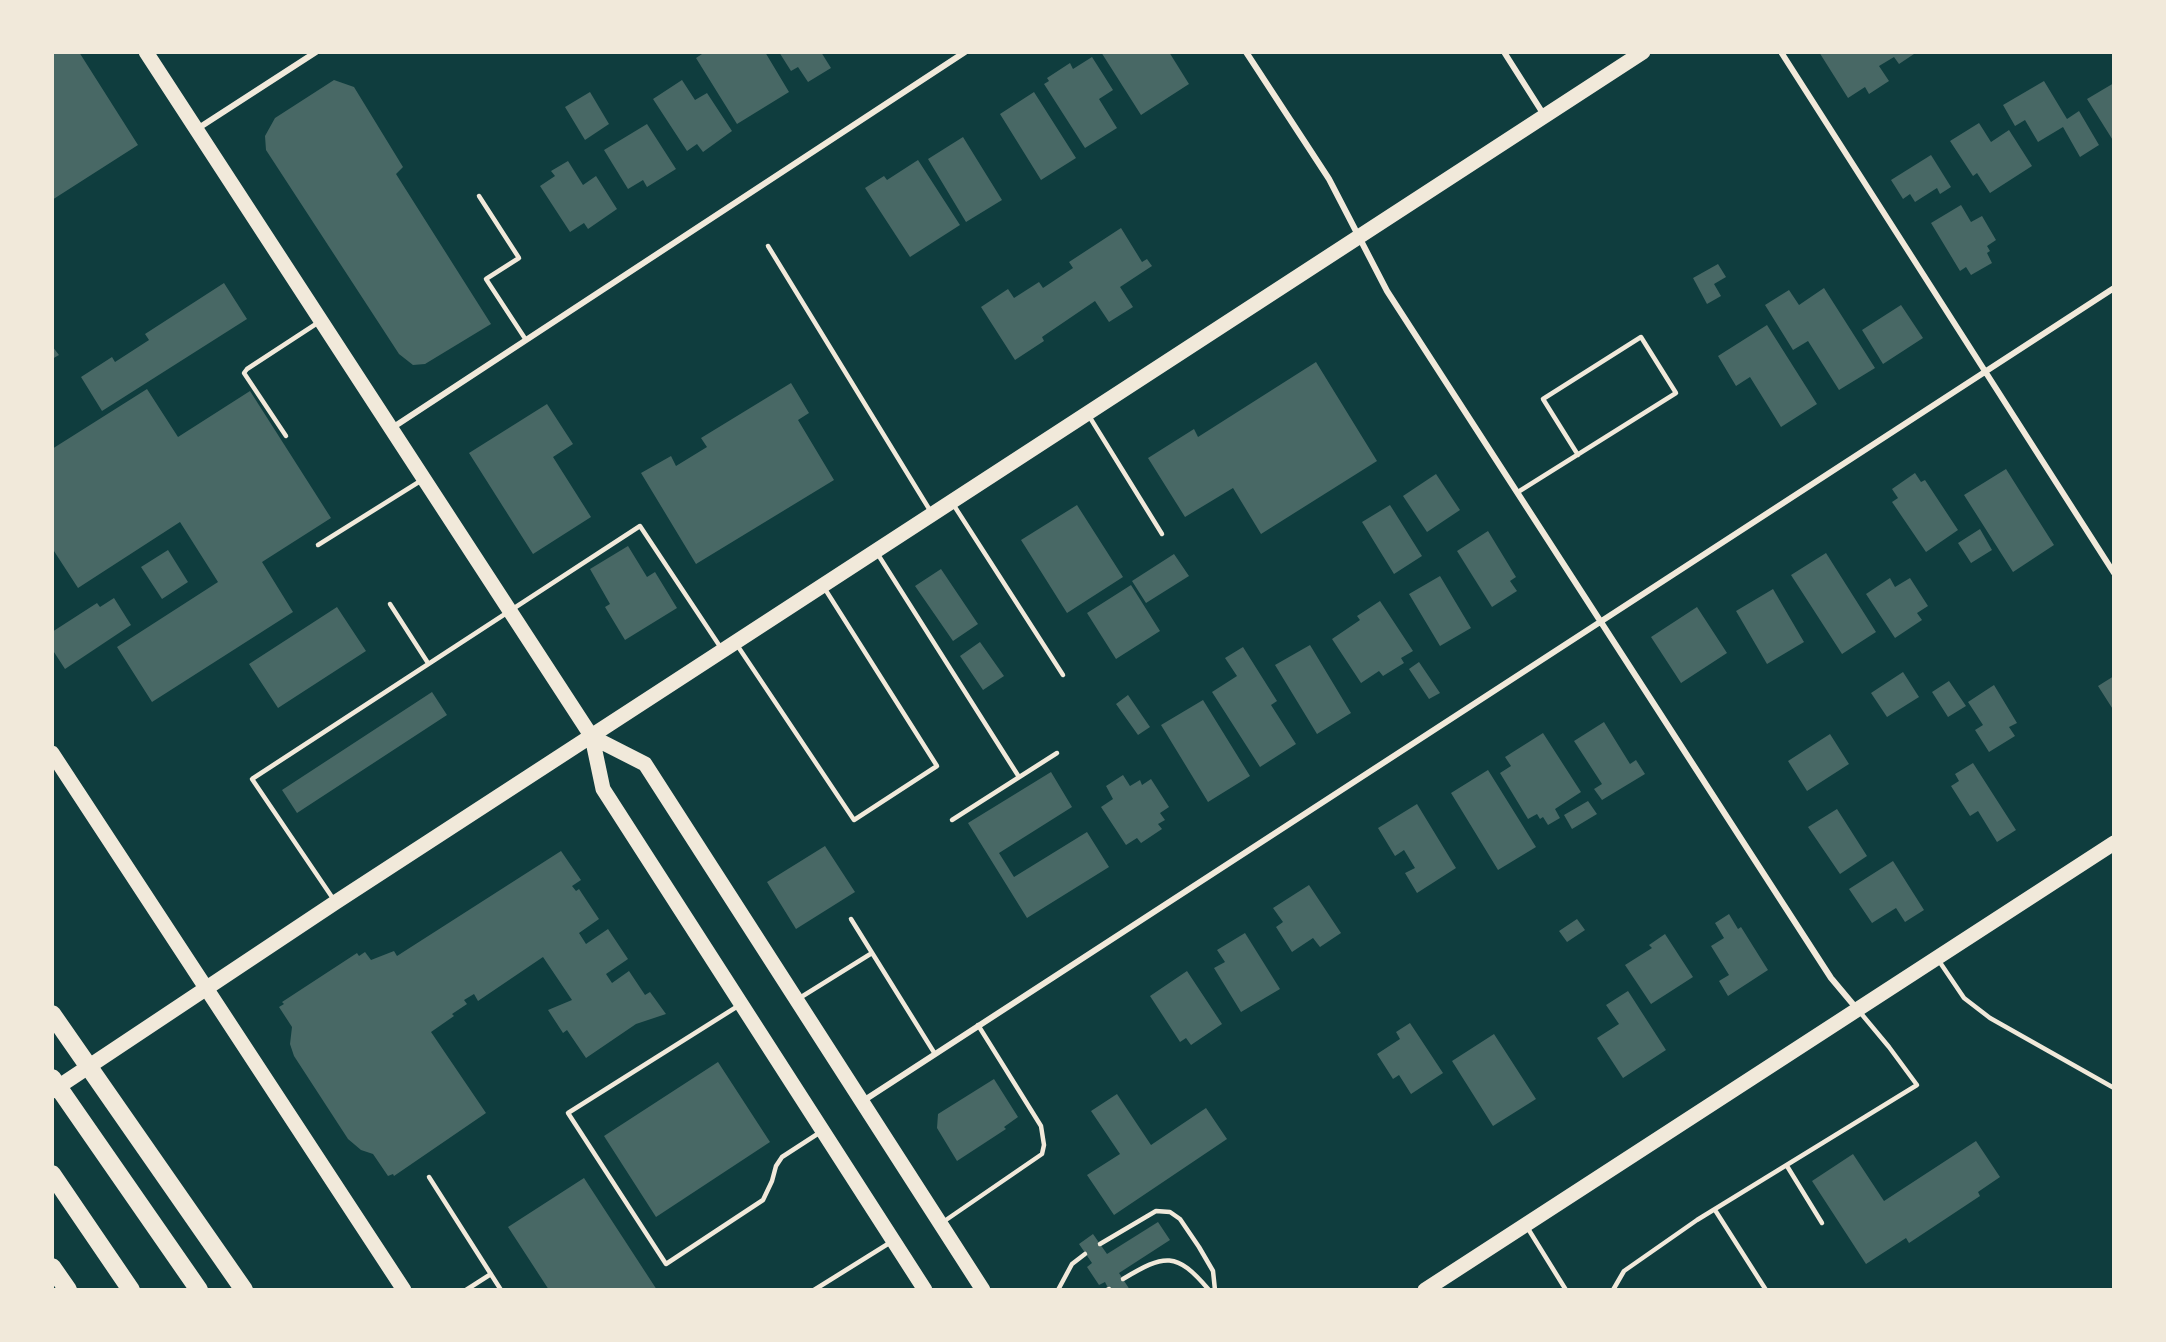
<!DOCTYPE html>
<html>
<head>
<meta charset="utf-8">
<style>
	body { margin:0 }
	#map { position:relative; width:2166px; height:1342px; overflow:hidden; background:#0f3d3e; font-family:Overpass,sans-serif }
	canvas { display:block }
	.frame { position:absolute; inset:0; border:54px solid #f1e9da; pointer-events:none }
</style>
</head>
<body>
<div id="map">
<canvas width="2166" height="1342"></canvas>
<div class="frame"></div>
</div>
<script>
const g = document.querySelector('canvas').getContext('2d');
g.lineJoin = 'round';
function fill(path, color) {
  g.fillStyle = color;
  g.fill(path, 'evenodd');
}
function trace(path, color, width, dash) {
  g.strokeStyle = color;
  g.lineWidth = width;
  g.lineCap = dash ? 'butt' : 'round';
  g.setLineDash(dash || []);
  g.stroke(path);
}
const building = new Path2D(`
	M52 52H79L138 145 52 200Z
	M705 52H765L789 92 737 124 696 58Z
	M779 52H821L831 68 808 82 798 67 791 71Z
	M1101 52H1169L1189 84 1141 115Z
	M1819 52H1917L1899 64 1894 57 1879 66 1889 81 1869 94 1865 87 1848 98Z
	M1092 57 1113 90 1099 99 1117 128 1085 148 1044 84 1049 81 1047 78 1070 63 1073 69Z
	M334 80 354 87 403 167 396 174 491 324 425 364 413 365 399 354 266 150 265 136 275 118Z
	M682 80 695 100 707 93 732 131 703 152 697 144 687 151 653 99Z
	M2044 81 2067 119 2079 111 2099 145 2080 157 2063 127 2038 142 2025 120 2015 126 2003 105Z
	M2114 83V142L2087 99Z
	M590 92 609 124 585 140 565 107Z
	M1034 92 1076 158 1041 180 1000 114Z
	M1979 123 1991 142 2009 130 2032 166 1990 193 1977 173 1973 176 1950 141Z
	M647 124 676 169 647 187 643 180 628 189 604 150Z
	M963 137 1002 200 966 222 928 159Z
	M1931 155 1951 187 1940 194 1937 188 1915 202 1910 194 1903 199 1891 180Z
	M918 160 960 225 910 257 865 188 884 176 887 180Z
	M568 161 583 185 596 176 617 209 588 229 584 223 570 232 540 186 555 176 551 171Z
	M1961 205 1971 222 1982 216 1996 240 1987 246 1990 251 1987 253 1992 263 1971 275 1966 267 1960 271 1931 223Z
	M1121 228 1142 262 1147 259 1152 266 1120 287 1133 307 1109 322 1095 301 1042 337 1044 341 1015 360 981 307 1008 289 1014 298 1039 282 1043 288 1073 268 1069 262Z
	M1718 264 1726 277 1714 284 1721 296 1707 304 1693 278Z
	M224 283 247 319 102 411 81 377 112 357 115 362 149 340 145 334Z
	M1824 288 1875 368 1839 390 1808 341 1793 350 1765 305 1789 290 1799 305Z
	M1901 305 1923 338 1883 364 1862 330Z
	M1767 325 1817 404 1781 427 1750 377 1736 386 1718 356Z
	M52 346 59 355 52 359Z
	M1316 362 1377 461 1261 534 1233 488 1185 517 1148 458 1194 429 1198 437Z
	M791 383 809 413 798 420 834 480 696 564 641 473 671 456 676 466 707 447 701 438Z
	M147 389 178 437 250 391 331 518 262 562 293 612 152 702 117 647 218 582 180 522 78 588 52 548V449Z
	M547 404 573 444 553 457 591 517 533 554 469 453Z
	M2006 469 2054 545 2013 572 1964 495Z
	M1915 473 1921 482 1925 480 1958 530 1926 552 1892 502 1898 498 1892 489Z
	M1436 474 1460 510 1427 532 1403 496Z
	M1077 505 1123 577 1067 613 1021 540Z
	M1390 505 1422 556 1394 574 1362 522Z
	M1980 529 1992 550 1971 563 1958 543Z
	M1488 531 1516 577 1510 581 1517 591 1492 607 1457 551Z
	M628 546 647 577 655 572 677 608 625 640 605 607 610 604 590 569Z
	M168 550 188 582 162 599 141 567Z
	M1826 553 1876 632 1842 654 1791 575Z
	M1174 554 1189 576 1146 603 1132 581Z
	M941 569 978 624 953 641 915 586Z
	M1440 576 1471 628 1440 646 1409 594Z
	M1890 578 1895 587 1910 578 1928 606 1917 613 1922 620 1895 638 1866 594Z
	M1131 585 1160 631 1116 659 1087 613Z
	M1773 589 1804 642 1767 664 1736 611Z
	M114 598 131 625 65 669 52 649V632L97 603 100 607Z
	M1380 601 1413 651 1401 658 1404 663 1383 676 1379 671 1361 683 1332 639 1360 620 1357 616Z
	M337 607 366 651 278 708 249 664Z
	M1697 607 1727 653 1681 683 1651 637Z
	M980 642 1004 676 983 690 960 656Z
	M1310 645 1351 713 1317 734 1275 665Z
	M1243 647 1277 701 1271 705 1296 744 1260 767 1212 692 1237 676 1225 658Z
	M1419 662 1440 693 1429 699 1409 669Z
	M1903 672 1919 697 1887 717 1871 693Z
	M2114 676V711L2098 686Z
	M1949 681 1966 706 1948 717 1932 692Z
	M1994 685 2017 723 2009 727 2015 736 1989 752 1975 730 1983 725 1968 702Z
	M432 692 447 715 297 813 282 790Z
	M1128 695 1150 727 1138 735 1116 704Z
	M1203 700 1250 776 1208 802 1161 725Z
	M1604 722 1630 764 1636 760 1645 774 1602 800 1594 789 1602 784 1574 741Z
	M1543 733 1581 792 1555 809 1560 818 1548 825 1543 817 1540 819 1537 814 1528 819 1500 773 1511 766 1505 757Z
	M1830 734 1849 764 1807 791 1788 761Z
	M1973 763 2016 830 1997 842 1978 811 1970 816 1951 786 1959 781 1955 774Z
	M1488 770 1536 847 1498 870 1451 793Z
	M1051 772 1072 807 999 853 1014 877 1087 832 1109 867 1027 918 968 823Z
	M1123 775 1130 786 1140 780 1142 785 1151 779 1169 807 1160 813 1165 820 1158 824 1162 829 1141 843 1137 838 1126 845 1101 807 1113 799 1106 786Z
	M1588 801 1597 814 1572 829 1564 815Z
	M1417 804 1456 868 1417 893 1405 873 1415 868 1404 850 1395 856 1378 828Z
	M1837 809 1867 856 1840 874 1808 827Z
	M825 846 855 892 796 929 767 882Z
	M561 851 581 880 572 886 576 891 579 889 599 919 579 933 586 944 608 929 628 959 606 974 612 983 629 971 645 995 650 992 666 1014 636 1024 586 1058 567 1030 563 1033 548 1010 572 1000 543 957 478 1001 474 994 464 1000 467 1004 452 1014 454 1016 431 1032 486 1113 394 1176 393 1174 388 1176 373 1154 361 1150 348 1139 294 1056 290 1044 292 1027 279 1007 284 1004 282 1002 357 953 359 956 365 952 371 960 394 951 397 956Z
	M1893 861 1924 910 1905 922 1896 908 1872 923 1849 889Z
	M1309 885 1341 933 1320 947 1313 938 1292 952 1276 927 1283 922 1273 908Z
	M1729 914 1738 929 1741 927 1768 970 1728 996 1719 981 1729 975 1711 946 1724 938 1715 923Z
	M1577 919 1585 930 1567 942 1559 931Z
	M1245 933 1280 989 1241 1012 1214 968 1225 962 1217 950Z
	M1665 934 1693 977 1651 1004 1625 965 1652 948 1649 945Z
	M1187 971 1222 1024 1191 1045 1186 1038 1180 1042 1150 996Z
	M1628 991 1666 1050 1623 1078 1597 1038 1619 1024 1606 1005Z
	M1410 1023 1443 1073 1411 1094 1399 1075 1393 1079 1377 1054 1400 1039 1396 1032Z
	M1494 1034 1536 1099 1493 1126 1452 1061Z
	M718 1062 770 1142 656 1217 604 1136Z
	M994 1079 1018 1117 1004 1127 1006 1129 957 1161 937 1128 938 1114Z
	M1117 1094 1151 1145 1206 1108 1227 1139 1114 1215 1087 1175 1120 1154 1091 1111Z
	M1976 1141 2000 1177 1978 1192 1980 1196 1909 1243 1906 1238 1866 1264 1812 1181 1853 1154 1884 1201Z
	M584 1178 657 1290H549L508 1227Z
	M1158 1222 1170 1240 1119 1273 1130 1290H1109L1105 1282 1099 1285 1087 1267 1092 1263 1079 1244 1093 1234 1107 1254Z`);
const service = new Path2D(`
	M479 196 519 258 486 279 526 340
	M768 246 931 512
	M1089 416 1162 534
	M286 436 244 373 247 369 319 322
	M1518 492 1676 393 1641 337 1543 399 1578 455
	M953 504 1063 675
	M318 545 422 480
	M877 553 1019 777
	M390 604 428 663
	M737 645 854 820 937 766 825 589
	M952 820 1057 753
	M334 900 252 779 640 526 721 648
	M851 919 935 1054
	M1939 961 1964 998 1990 1018 2114 1088
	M798 999 872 953
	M738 1006 568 1113 666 1264 763 1200 772 1181 776 1166 782 1157 819 1133
	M1787 1166 1822 1223
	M429 1177 501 1290
	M1715 1210 1766 1290
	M943 1222 1042 1154 1044 1145 1041 1126 978 1025
	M1527 1227 1566 1290
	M1100 1244 1156 1211 1170 1212 1180 1219 1199 1247 1213 1271 1215 1290
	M1123 1279C1165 1254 1176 1251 1209 1290
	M466 1290 491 1274
	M814 1290 891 1242
	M1058 1290 1072 1264 1085 1254
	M1107 1290 1109 1289
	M1613 1290 1624 1271 1697 1220 1917 1085 1889 1047 1859 1011`);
const minor = new Path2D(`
	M1246 52 1329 179 1387 291 1831 978 1857 1009
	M1504 52 1544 115
	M1781 52 2114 573
	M197 129 316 52
	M392 428 965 52
	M863 1101 2114 288`);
const primary = new Path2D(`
	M146 52 592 737 603 789 925 1290
	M592 737 645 764 983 1290
	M52 753 404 1290
	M52 1091 336 902 1643 52
	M1425 1290 2114 843`);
const motorway = new Path2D(`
	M52 1014 244 1290
	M52 1078 199 1290
	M52 1174 131 1290
	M52 1267 68 1290`);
fill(building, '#486865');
trace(service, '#f1e9da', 4.5);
trace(minor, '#f1e9da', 6);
trace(primary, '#f1e9da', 15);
trace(motorway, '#f1e9da', 18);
</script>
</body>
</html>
